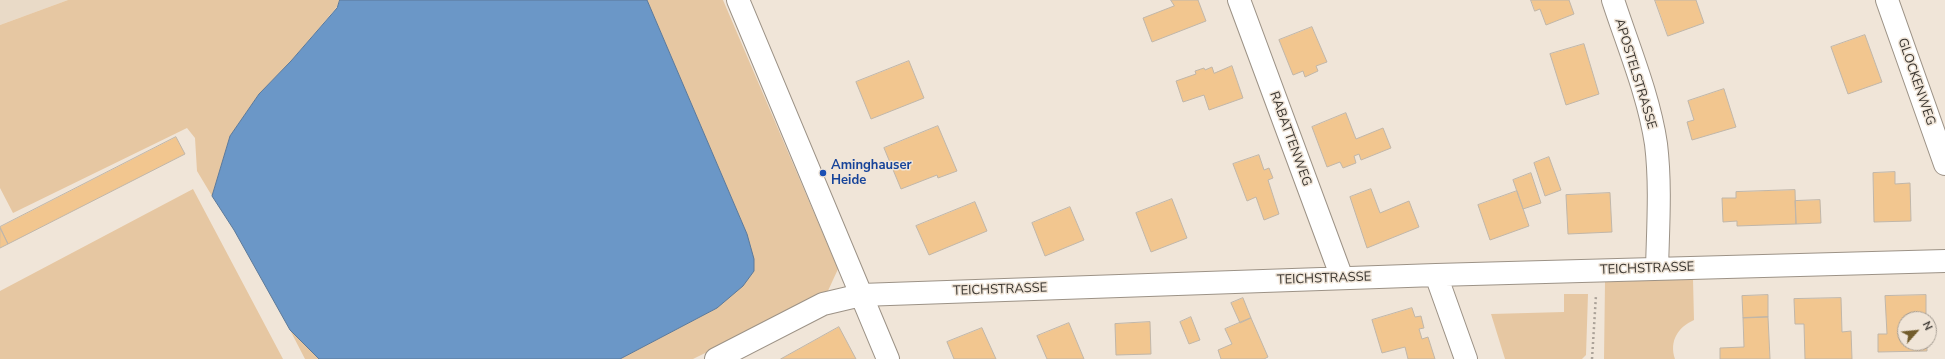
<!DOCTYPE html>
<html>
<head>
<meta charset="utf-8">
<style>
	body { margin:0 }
	#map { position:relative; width:1945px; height:359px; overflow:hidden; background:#f0e5d8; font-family:"Nunito Sans",sans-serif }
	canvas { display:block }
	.north { position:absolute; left:1897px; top:311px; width:40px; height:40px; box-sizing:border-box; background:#f0e5d8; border:1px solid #a69e94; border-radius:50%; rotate:63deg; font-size:11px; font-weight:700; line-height:16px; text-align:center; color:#38342f }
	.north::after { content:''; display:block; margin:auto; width:14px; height:18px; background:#725c2b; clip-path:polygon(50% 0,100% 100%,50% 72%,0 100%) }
</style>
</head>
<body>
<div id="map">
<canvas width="1945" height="359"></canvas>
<div class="north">N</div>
</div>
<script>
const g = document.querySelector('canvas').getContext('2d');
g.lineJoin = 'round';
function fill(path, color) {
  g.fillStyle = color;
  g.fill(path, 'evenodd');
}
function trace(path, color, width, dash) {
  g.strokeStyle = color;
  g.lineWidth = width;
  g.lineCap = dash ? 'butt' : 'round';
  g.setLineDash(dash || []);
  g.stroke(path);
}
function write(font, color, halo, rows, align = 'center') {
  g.font = font + ' "Nunito Sans",sans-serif';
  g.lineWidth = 3;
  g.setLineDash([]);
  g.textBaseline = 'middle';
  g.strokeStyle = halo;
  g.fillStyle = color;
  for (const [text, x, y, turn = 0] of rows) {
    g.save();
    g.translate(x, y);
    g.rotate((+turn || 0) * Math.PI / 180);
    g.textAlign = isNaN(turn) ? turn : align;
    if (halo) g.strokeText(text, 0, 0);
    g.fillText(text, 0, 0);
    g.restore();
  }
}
const built = new Path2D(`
	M0 0H68L0 25Z`);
const green = new Path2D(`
	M68 0H340L337 7 291 61 259 94 230 136 212 196 197 171 195 138 187 128 13 213 0 188V25Z
	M647 0H723L838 269 827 293 693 359H620L717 308 747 234Z
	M193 189 283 359H0V291Z
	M1693 279 1694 320C1678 327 1669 341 1675 359H1604L1605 282Z
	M1564 294H1588L1586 355 1582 359H1505L1491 314 1564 312Z
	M290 330 319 359H305Z`);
const water = new Path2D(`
	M340 0H647L747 234 754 259V271L743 286 717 308 620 359H319L290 330 234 230 212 196 230 136 259 94 291 61 337 8Z`);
const building = new Path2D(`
	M1171 0H1198L1206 21 1152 42 1143 18 1174 6Z
	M1531 0H1569L1574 14 1546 25 1540 9 1535 11Z
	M1655 0H1696L1704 23 1668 36Z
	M1312 27 1327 62 1316 66 1318 71 1305 77 1303 71 1293 75 1279 40Z
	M1865 35 1882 82 1848 94 1831 47Z
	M1584 44 1599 94 1566 105 1550 54Z
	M909 61 924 98 871 119 856 82Z
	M1232 66 1243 98 1209 110 1204 95 1183 102 1176 81 1196 74 1195 71 1204 68 1205 70 1212 67 1214 73Z
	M1724 89 1736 127 1692 140 1687 122 1694 120 1688 101Z
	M1346 113 1356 139 1383 128 1391 148 1361 160 1359 154 1354 156 1356 163 1343 168 1340 162 1327 167 1312 127Z
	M938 126 957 171 938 178 937 175 901 189 884 148Z
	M176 137 185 154 8 244 0 227Z
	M1259 155 1264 170 1269 168 1273 178 1268 180 1279 214 1264 220 1256 197 1247 201 1233 164Z
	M1549 157 1561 190 1545 196 1534 163Z
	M1895 172V184L1910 183 1911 221 1874 222 1873 173Z
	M1531 173 1541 203 1523 209 1513 180Z
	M1371 189 1380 213 1409 201 1419 227 1367 248 1350 197Z
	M1795 190 1796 224 1737 226V221L1723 222 1722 198H1736V192Z
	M1517 191 1529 226 1490 240 1478 205Z
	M1610 193 1612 232 1568 234 1566 195Z
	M1172 199 1187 238 1151 252 1136 213Z
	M1820 200 1821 223 1796 224 1795 201Z
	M975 202 987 231 929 255 916 226Z
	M1070 207 1084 240 1045 256 1032 223Z
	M0 228 8 244 0 248Z
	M1768 295V317L1743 318 1742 296Z
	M1926 295V319H1905V343H1927V351L1878 352V334H1887L1885 296Z
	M1243 298 1251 318 1240 323 1231 303Z
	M1841 298 1842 332 1851 331 1852 359H1805L1804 324H1795L1794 299Z
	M1412 308 1415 317 1421 316 1424 328 1419 329 1422 339 1428 337 1435 359H1408L1405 347 1382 353 1372 320Z
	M1191 317 1200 340 1189 344 1180 322Z
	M1768 317 1770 359H1720V348L1744 347 1743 318Z
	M1251 318 1268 357 1264 359H1221L1218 350 1232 344 1225 329Z
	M1150 322 1151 354 1116 355 1115 324Z
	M1069 323 1084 359H1047L1037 336Z
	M839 327 856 359H781Z
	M982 328 996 359H954L947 342Z`);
const path = new Path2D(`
	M1592 359 1596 295`);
const street = new Path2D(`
	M738 0 888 359
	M1239 0 1342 278
	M1613 0C1628 46 1649 96 1656 144 1661 185 1658 228 1657 269
	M1887 0 1945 164
	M1436 275 1466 359
	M716 359 823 304 861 295 1436 275 1945 261`);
const markers = [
	[823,173,4,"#1a4fb4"]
];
const streetNames = [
	["APOSTELSTRASSE",1635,74,73],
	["GLOCKENWEG",1916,82,71],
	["RABATTENWEG",1290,139,70],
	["TEICHSTRASSE",1647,269,-2],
	["TEICHSTRASSE",1324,279,-2],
	["TEICHSTRASSE",1000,290,-2]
];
const transitNames = [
	["Aminghauser",831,166],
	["Heide",831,181]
];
fill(built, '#e9dac7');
fill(green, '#e6c7a2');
fill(water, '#6b97c7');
trace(water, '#5c7999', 1);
fill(building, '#f2c68f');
trace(building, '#c0b6a9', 1);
trace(street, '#9c9286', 24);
trace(path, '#aba298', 2.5, [2, 3]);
trace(street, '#fff', 22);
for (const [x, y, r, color] of markers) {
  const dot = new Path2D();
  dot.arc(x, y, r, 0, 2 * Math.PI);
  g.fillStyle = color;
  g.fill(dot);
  trace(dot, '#f0e5d8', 1.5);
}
write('13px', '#38342f', '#f0e5d8', streetNames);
write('bold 13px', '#164399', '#f0e5d8', transitNames, 'left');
</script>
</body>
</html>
